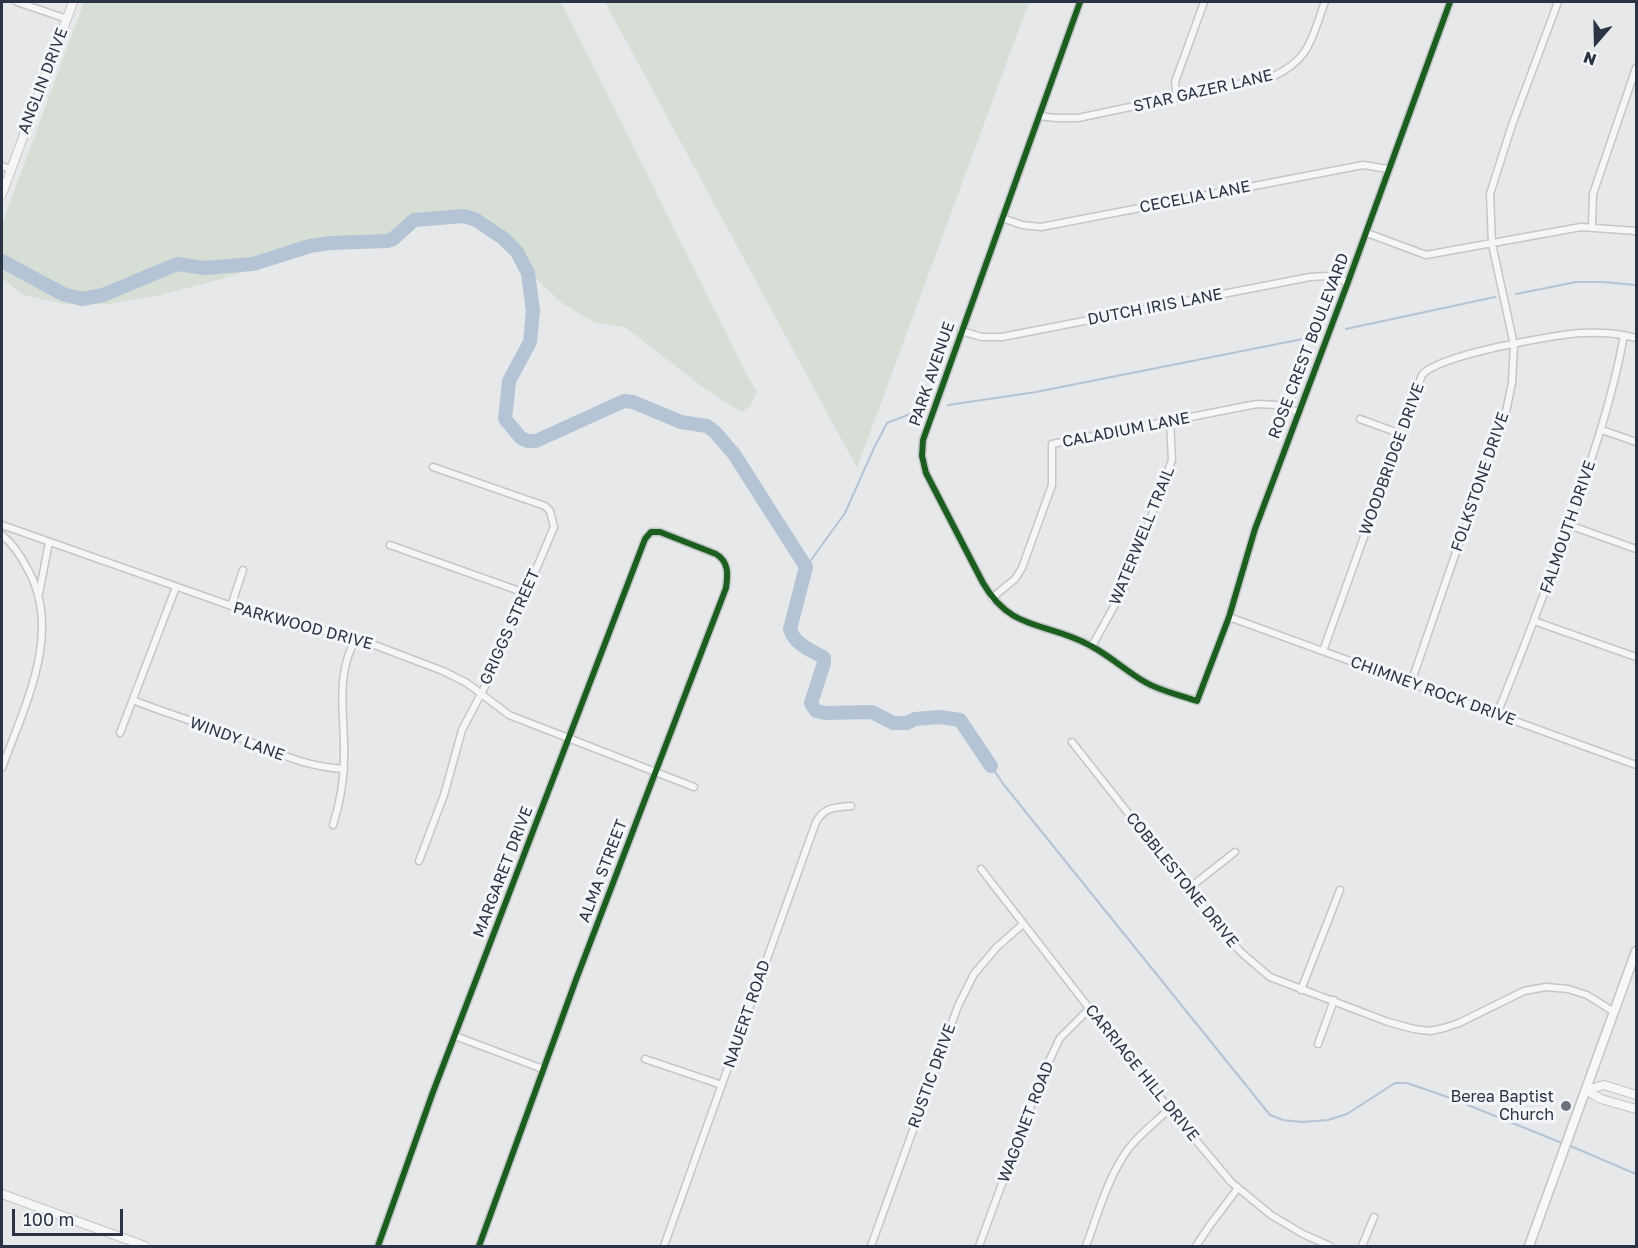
<!DOCTYPE html>
<html>
<head>
<meta charset="utf-8">
<style>
	body { margin:0 }
	#map { position:relative; width:1638px; height:1248px; overflow:hidden; background:#e6e8ea; font-family:"Golos Text",sans-serif }
	canvas { display:block }
	.frame { position:absolute; inset:0; border:3px solid #2b3445; pointer-events:none }
	.north { position:absolute; left:1566px; top:12px; width:60px; height:60px; -webkit-text-stroke:4px #f4f6f9; paint-order:stroke; rotate:200deg; font-size:16px; font-weight:700; line-height:24px; text-align:center; color:#2b3445 }
	.north::after { content:''; display:block; margin:auto; width:21px; height:27px; background:#2b3445; clip-path:polygon(50% 0,100% 100%,50% 72%,0 100%) }
	.scale { position:absolute; left:12px; top:1209px; width:111px; height:27px; box-sizing:border-box; border:3px solid #2b3445; border-top:0; padding-left:8px; font-size:18px; line-height:21px; white-space:nowrap; color:#2b3445; -webkit-text-stroke:4px #f4f6f9; paint-order:stroke }
</style>
</head>
<body>
<div id="map">
<canvas width="1638" height="1248"></canvas>
<div class="frame"></div>
<div class="north">N</div>
<div class="scale">100 m</div>
</div>
<script>
const g = document.querySelector('canvas').getContext('2d');
g.lineJoin = 'round';
function fill(path, color) {
  g.fillStyle = color;
  g.fill(path, 'evenodd');
}
function trace(path, color, width, dash) {
  g.strokeStyle = color;
  g.lineWidth = width;
  g.lineCap = dash ? 'butt' : 'round';
  g.setLineDash(dash || []);
  g.stroke(path);
}
function write(font, color, halo, rows, align = 'center') {
  g.font = font + ' "Golos Text",sans-serif';
  g.lineWidth = 6;
  g.setLineDash([]);
  g.textBaseline = 'middle';
  g.strokeStyle = halo;
  g.fillStyle = color;
  for (const [text, x, y, turn = 0] of rows) {
    g.save();
    g.translate(x, y);
    g.rotate((+turn || 0) * Math.PI / 180);
    g.textAlign = isNaN(turn) ? turn : align;
    if (halo) g.strokeText(text, 0, 0);
    g.fillText(text, 0, 0);
    g.restore();
  }
}
const green = new Path2D(`
	M84 2H561L749 379 757 391 751 405 742 412 708 391 625 327 595 323 562 303 531 274 517 247 506 237 488 227 440 214 423 216 410 225 395 241H330L219 280 160 295 109 304H64L23 295 2 278V224Z
	M605 2H1029L857 468Z`);
const stream = new Path2D(`
	M1516 294 1576 282H1603L1636 285
	M1346 329 1495 297
	M948 405 1036 392 1313 337
	M806 567 845 513 874 448 887 423 918 411
	M991 766 1004 785 1270 1115 1283 1120 1302 1122 1328 1120 1347 1114 1395 1083H1407L1453 1099 1562 1143
	M1568 1145 1636 1174`);
const river = new Path2D(`
	M2 261 63 294 82 299 103 295 177 264 205 268 253 264 310 246 330 243 387 241 393 239 414 220 464 216 476 220 503 238 517 252 528 273 533 311 530 342 509 381 505 419 521 438 528 441H536L624 401 633 402 681 422 707 426 715 432 734 454 806 567 790 629C794 644 811 650 824 658V663L811 703 816 711 825 713 872 712 893 723H907L915 719 940 717 960 720 991 766`);
const minor = new Path2D(`
	M17 2 67 19
	M1080 2 923 440 922 456 926 473 983 583C1012 633 1047 621 1091 646 1110 656 1126 671 1145 682 1160 691 1180 695 1197 701L1229 617 1255 529 1348 282 1450 2
	M1177 98 1175 82 1204 2
	M1039 116 1056 118H1078L1272 77C1311 59 1311 39 1325 2
	M2 166 10 169
	M1002 218 1022 225 1041 227 1363 165 1388 169
	M1592 227 1593 194 1636 68
	M1367 233 1426 255 1581 227 1636 231
	M961 331 982 337H1002L1310 277 1327 276 1348 282
	M1360 419 1401 434
	M1602 430 1636 442
	M2 525 274 621 301 628 335 632 356 638 443 671 467 683 509 715 694 787
	M1569 525 1636 549
	M2 535C13 544 21 556 27 568 64 632 24 706 2 768
	M390 545 525 593
	M39 594 49 542
	M992 598 1015 579 1022 568 1052 485V444L1257 404 1277 405 1298 412
	M231 606 243 570
	M1229 617 1636 765
	M1534 621 1636 657
	M1092 646 1127 583 1172 460 1170 421
	M1323 651 1422 375C1438 355 1552 335 1581 333 1600 332 1618 333 1636 338
	M1411 683 1456 552 1504 421 1512 383 1514 345 1492 244 1490 194 1512 125 1558 2
	M133 700C167 714 203 724 238 737 274 751 304 767 344 769
	M1497 714C1524 648 1549 581 1573 514 1593 455 1613 397 1624 335
	M120 733 176 587
	M1072 742 1222 932 1243 954 1270 977 1388 1022 1414 1029 1430 1031 1444 1028 1459 1023 1524 991 1546 987 1568 989 1587 995 1614 1012
	M333 825C340 803 344 780 344 757 345 725 338 690 347 660 349 652 353 645 356 638
	M419 861 444 795 462 730 493 671 554 527 550 511 545 506 433 467
	M981 869 1141 1075 1231 1182 1271 1215 1303 1234 1330 1246
	M1188 889 1235 852
	M1301 990 1340 890
	M455 1036 543 1069
	M1318 1044 1334 1000
	M645 1059 722 1085
	M378 1246 433 1092 645 539 651 532H660L716 554C729 562 728 574 726 588L577 977 479 1246
	M664 1246 816 822C824 807 836 807 851 806
	M871 1246 958 1006 974 974 997 947 1023 924
	M979 1246 1041 1078 1060 1038 1089 1009
	M1086 1246C1098 1214 1108 1176 1129 1148 1141 1133 1156 1122 1169 1109
	M1196 1246 1210 1225 1238 1188
	M1362 1246 1374 1217`);
const tertiary = new Path2D(`
	M2 194 73 2
	M1636 1095 1604 1085 1586 1090 1601 1099 1636 1109
	M2 1194 145 1246`);
const secondary = new Path2D(`
	M1529 1246 1636 951`);
const cycleway = new Path2D(`
	M1080 2 923 440 922 456 926 473 983 583C1012 633 1047 621 1091 646 1110 656 1126 671 1145 682 1160 691 1180 695 1197 701L1229 617 1255 529 1348 282 1450 2
	M378 1246 433 1092 645 539 651 532H660L716 554C729 562 728 574 726 588L577 977 479 1246`);
const markers = [
	[1566,1106,6,"#6c737f"]
];
const streetNames = [
	["ANGLIN DRIVE",43,81,-69],
	["STAR GAZER LANE",1203,91,-13],
	["CECELIA LANE",1195,197,-11],
	["DUTCH IRIS LANE",1155,307,-11],
	["ROSE CREST BOULEVARD",1309,346,-69],
	["PARK AVENUE",932,374,-71],
	["CALADIUM LANE",1126,430,-11],
	["WOODBRIDGE DRIVE",1392,459,-70],
	["FOLKSTONE DRIVE",1480,482,-71],
	["FALMOUTH DRIVE",1568,527,-71],
	["WATERWELL TRAIL",1142,536,-68],
	["PARKWOOD DRIVE",303,626,15],
	["GRIGGS STREET",510,627,-66],
	["CHIMNEY ROCK DRIVE",1433,691,20],
	["WINDY LANE",237,739,20],
	["ALMA STREET",603,871,-69],
	["MARGARET DRIVE",503,872,-69],
	["COBBLESTONE DRIVE",1182,880,51],
	["NAUERT ROAD",747,1014,-71],
	["CARRIAGE HILL DRIVE",1142,1073,51],
	["RUSTIC DRIVE",932,1076,-70],
	["WAGONET ROAD",1026,1122,-69]
];
const poiNames = [
	["Berea Baptist",1554,1097],
	["Church",1554,1115]
];
fill(green, '#d6ded6');
trace(stream, '#b4c4d5', 2);
trace(river, '#b4c4d5', 14);
trace(minor, '#c4c6c8', 9);
trace(tertiary, '#c4c6c8', 10);
trace(secondary, '#c4c6c8', 11);
trace(minor, '#f5f6f7', 6);
trace(tertiary, '#f5f6f7', 8);
trace(secondary, '#f8f8f8', 8);
trace(cycleway, '#1b5e20', 6);
for (const [x, y, r, color] of markers) {
  const dot = new Path2D();
  dot.arc(x, y, r, 0, 2 * Math.PI);
  g.fillStyle = color;
  g.fill(dot);
  trace(dot, '#f4f6f9', 2);
}
write('16px', '#2b3445', '#f4f6f9', streetNames);
write('16px', '#2b3445', '#f4f6f9', poiNames, 'right');
</script>
</body>
</html>
